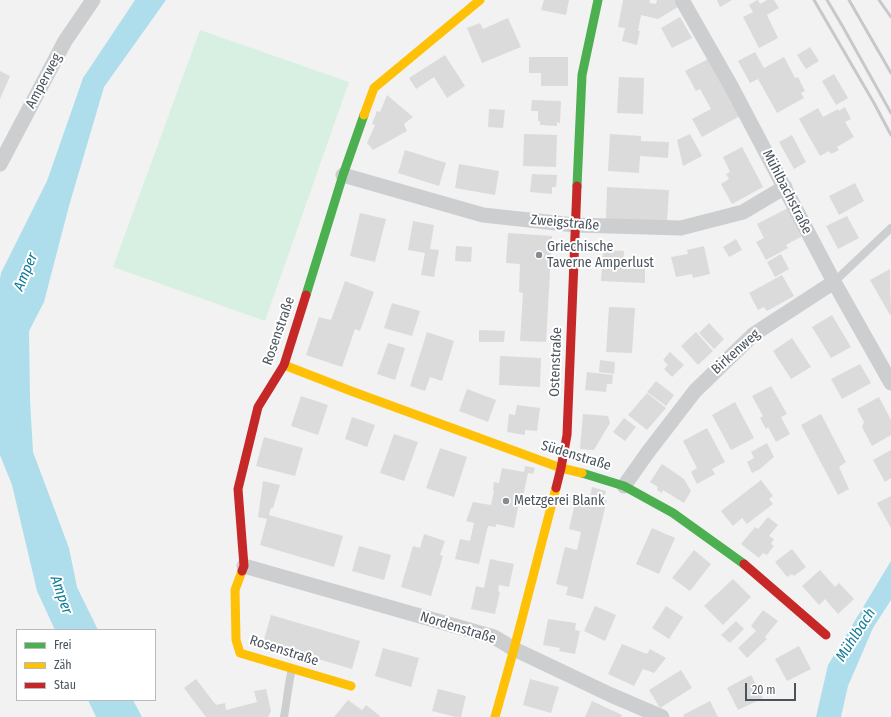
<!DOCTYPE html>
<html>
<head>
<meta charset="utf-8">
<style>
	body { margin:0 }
	#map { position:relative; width:891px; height:717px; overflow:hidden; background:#f2f2f2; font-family:"Fira Sans Condensed",sans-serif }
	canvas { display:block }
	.legend { position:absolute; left:16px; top:629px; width:140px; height:72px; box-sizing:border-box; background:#fff; border:1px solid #b7bbbf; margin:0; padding:5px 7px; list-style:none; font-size:12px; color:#4a545e }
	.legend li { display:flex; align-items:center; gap:8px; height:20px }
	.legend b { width:20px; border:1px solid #b7bbbf }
	.scale { position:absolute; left:745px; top:683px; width:51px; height:18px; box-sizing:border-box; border:2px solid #4a545e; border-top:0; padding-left:5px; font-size:12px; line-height:14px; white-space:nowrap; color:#4a545e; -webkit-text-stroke:3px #fff; paint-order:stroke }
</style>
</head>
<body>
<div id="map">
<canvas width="891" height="717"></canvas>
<ul class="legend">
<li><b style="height:5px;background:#4caf50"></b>Frei</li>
<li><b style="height:5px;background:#ffc107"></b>Zäh</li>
<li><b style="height:5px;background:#c62828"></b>Stau</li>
</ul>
<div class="scale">20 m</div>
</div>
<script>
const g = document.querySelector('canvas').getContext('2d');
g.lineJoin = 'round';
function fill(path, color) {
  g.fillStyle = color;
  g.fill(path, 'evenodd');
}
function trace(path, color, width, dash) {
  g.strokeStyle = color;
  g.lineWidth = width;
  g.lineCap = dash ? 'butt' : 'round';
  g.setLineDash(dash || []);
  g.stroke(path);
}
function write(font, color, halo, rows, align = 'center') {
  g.font = font + ' "Fira Sans Condensed",sans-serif';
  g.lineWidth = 4;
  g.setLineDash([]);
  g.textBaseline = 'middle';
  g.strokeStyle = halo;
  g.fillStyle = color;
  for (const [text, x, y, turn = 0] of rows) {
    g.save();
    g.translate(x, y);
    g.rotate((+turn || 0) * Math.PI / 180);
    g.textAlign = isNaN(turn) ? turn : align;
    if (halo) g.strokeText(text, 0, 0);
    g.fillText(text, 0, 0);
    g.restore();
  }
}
const green = new Path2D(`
	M200 30 349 82 265 321 113 267Z`);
const water = new Path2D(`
	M135 0H166L104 87 69 206 44 302 29 331 30 400 33 452 69 548 77 587 98 630H55L37 591 12 485 0 455V279L1 273 47 181 83 78Z
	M891 561V600L873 628 848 686 841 717H816L828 665Z
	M88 700H133L142 717H96Z`);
const building = new Path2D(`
	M544 0H569L566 15 541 10Z
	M623 0H650L649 3 656 4 657 0H674L678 7 658 19 641 15 638 31H640L637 45 622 41 625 28 618 27Z
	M717 0H732L720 7Z
	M757 0H758L760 4 767 0H774L779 8 767 15 778 38 759 48 743 17 753 12 749 5Z
	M680 17 692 38 672 48 661 28Z
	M508 18 521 47 482 63 467 28 480 23 483 29Z
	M810 47 819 61 806 69 797 55Z
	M755 52 764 68 784 57 795 78 798 77 805 91 801 93 804 98 777 113 758 79 750 83 738 61Z
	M445 55 465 86 447 98 434 77 416 89 409 78Z
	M529 57H568V86H541V73H529Z
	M708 59 740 116 702 137 692 119 711 109 700 89 696 91 685 71Z
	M0 71 10 76 0 99Z
	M834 74 848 98 836 105 822 81Z
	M619 77 644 78 643 114 617 113Z
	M387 95 413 117 404 124 407 131 373 150 367 143 375 125 372 124 377 111 380 112Z
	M532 100 561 101 560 123 557 122V126L540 125V121H538V111H531Z
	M845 107 851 119 845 122 854 137 837 147 839 150 831 154 829 151 820 156 799 119 818 108 823 117 838 109 839 111Z
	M489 109 505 110 503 128 488 127Z
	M524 134 557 135 556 167 523 166Z
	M610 134 641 136V141L669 142 668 158 640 156 639 173 608 171Z
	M690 134 702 156 683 166 677 140Z
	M792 135 806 162 794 169 779 142Z
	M742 147 763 187 732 204 721 184 729 179 726 174 730 172 723 157Z
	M405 150 446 163 439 186 398 173Z
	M459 164 499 171 495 195 455 188Z
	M532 174 557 175 556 187H552V194L530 192Z
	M855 183 864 201 839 215 829 196Z
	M607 187 669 190 667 222 606 219Z
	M788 208 804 235 786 245 788 248 766 260 756 242 764 238 757 224Z
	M360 213 386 219 375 262 350 256Z
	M847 216 859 238 838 249 826 226Z
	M413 221 434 225 430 249 439 250 434 277 421 275 425 253 408 250Z
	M508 233 552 236 546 342 520 341 523 293 519 292 520 264 506 263Z
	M736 239 742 250 729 257 723 247Z
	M456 246 472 247 471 262 455 261Z
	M704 246 710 274 693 278 692 274 676 277 671 257 688 254 687 250Z
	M603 250 624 251 623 268H645V283L601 281Z
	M781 254 789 269 775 277 767 262Z
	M890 269 891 315H890L870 280Z
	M782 275 794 296 767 311 764 307 758 310 749 293Z
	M345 281 374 292 360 331 355 329 342 367 306 355 319 317 331 320Z
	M392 303 420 311 412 336 384 328Z
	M609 307 635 308 632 353 606 352Z
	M832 315 851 347 831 358 812 327Z
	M709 323 724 339 714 349 699 333Z
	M479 330 505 331 504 342H479Z
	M427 332 454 341 442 381 430 377 425 391 410 386Z
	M696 332 713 351 698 365 681 346Z
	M792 338 811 367 791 379 773 351Z
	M388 343 405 348 395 380 377 374Z
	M670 352 684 365 672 377 664 369 668 365 663 360Z
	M500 356 541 358 540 387 499 385Z
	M600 360 615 362 614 374 599 372Z
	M860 364 871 383 842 399 831 379Z
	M587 372 613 375 612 384H607L606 392 585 390Z
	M656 381 674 395 666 406 647 392Z
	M771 386 787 414 781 417 790 434 776 442 768 427 766 429 760 418 763 416 752 396Z
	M467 389 496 400 488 422 459 411Z
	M647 393 666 408 647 430 628 415Z
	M301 396 328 405 318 435 291 426Z
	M879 397 891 420V435L872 446 862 427 864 422 857 409Z
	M735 402 754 438 731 450 712 415Z
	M517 405 540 408 537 431 525 430V435L507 432 509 414 515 415Z
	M583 414 608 416 610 423 594 450 580 449Z
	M821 414 846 462 839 467 849 489 838 495 801 425Z
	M352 417 375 425 367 447 345 439Z
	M624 418 636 427 625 441 613 432Z
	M707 428 725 462 712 469 715 474 697 484 691 472 697 468 683 441Z
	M394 434 418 442 404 481 380 473Z
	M264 437 303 448 295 476 256 466Z
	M767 443 774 457 760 469 752 473 747 462 754 458 751 452Z
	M440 448 467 457 454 497 426 488Z
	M891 450V478L885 482 873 460Z
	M662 464 684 479 691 491 684 503 663 490 662 493 657 490 658 487 650 482Z
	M525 466 535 468 533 474 528 473 523 497H520L514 528 496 524V527L488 526 479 564 455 559 460 539 470 541 474 523 466 521 473 502 491 505 494 490H493L494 482 499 483 502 468 524 472Z
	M761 480 773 496 769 499 773 504 747 524 742 518 733 526 721 511Z
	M263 481 280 485 273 508H271L269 515 343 536 334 567 260 545 267 519 258 517Z
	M592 487 606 491 604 500H607L583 599 566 595 568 587 556 584 565 547 577 550 581 532 569 529 577 494 590 497Z
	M891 496V528L877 503Z
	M768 517 778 525 769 536 774 539 771 544 774 546 767 555 763 553 759 558 741 544 755 527 758 529Z
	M652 528 675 538 659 574 636 564Z
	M424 534 445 541 440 555 443 556 431 596 401 587 413 546 420 548Z
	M359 546 391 555 384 580 352 571Z
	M792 549 806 567 794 576 792 574 787 577 775 562Z
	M694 550 711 564 690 591 672 578Z
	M490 559 514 564 509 587 499 585 498 591 500 592 495 614 471 609 476 586 484 588Z
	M820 570 835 587 839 583 854 599 838 614 825 599 819 605 802 586Z
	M733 579 751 597 723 625 704 606Z
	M595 606 616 615 605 641 584 631Z
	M666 606 683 617 669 639 652 628Z
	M763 610 778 621 765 637 767 639 747 658 738 648 756 631 751 626Z
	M271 615 360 641 352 669 263 643Z
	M548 619 576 623 575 630 580 631 575 654 559 651 560 648 543 645Z
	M736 621 744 629 730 643 721 635Z
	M622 644 647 654 650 649 666 658 654 673 643 669 634 686 608 674Z
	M799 646 811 669 787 681 775 659Z
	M383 648 419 658 411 687 375 676Z
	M681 670 692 688 660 708 649 690Z
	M751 675 763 698 738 710 727 688Z
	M196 679 216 705 225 703 226 710 257 702 254 691 266 689 271 711 268 717H206L184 688Z
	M530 679 559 687 551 713 523 705Z
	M438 689 466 696 461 717H456L432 711Z
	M348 700 362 710 366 705 380 716 379 717H334Z
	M592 701 622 715 621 717H585Z
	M710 701 718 717H684L683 715Z`);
const lane = new Path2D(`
	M834 282 891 228
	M284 717C287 701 288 685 292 669`);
const street = new Path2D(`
	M682 0 731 86 834 282 891 383
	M0 164 65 41 93 0
	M343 175 483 215 575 225 681 228 743 212 785 187
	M624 486 648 452 695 391 754 334 834 282
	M244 566 494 637 514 649 611 695 662 717`);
const fast = new Path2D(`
	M577 186 582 75 598 0
	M306 295 343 175 364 115
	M582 473 624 486 673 513 744 564`);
const slow = new Path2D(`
	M364 115 374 88 480 0
	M284 365 351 391 561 468 582 473
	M242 571 235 590 236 640 240 653 351 686
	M495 717 514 649 556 488`);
const jam = new Path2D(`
	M556 488 561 468 567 435 577 186
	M744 564 826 635
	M242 571 244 566 238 489 258 407 284 365 306 295`);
const rail = new Path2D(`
	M814 0 874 103 891 135
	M827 0 843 27 891 113
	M849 0 891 73
	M879 0 891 17`);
const markers = [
	[539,255,4,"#858b92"],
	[506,501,4,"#858b92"]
];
const streetNames = [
	["Amperweg",44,81,-62],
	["Mühlbachstraße",787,192,63],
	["Zweigstraße",565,223,5],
	["Rosenstraße",279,331,-71],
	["Birkenweg",736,352,-42],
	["Ostenstraße",556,362,-88],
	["Südenstraße",576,456,17],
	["Nordenstraße",458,628,17],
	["Rosenstraße",284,651,18]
];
const poiNames = [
	["Griechische",547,247],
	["Taverne Amperlust",547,263],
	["Metzgerei Blank",514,501]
];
const waterNames = [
	["Amper",26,272,-67],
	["Amper",61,595,71],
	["Mühlbach",856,635,-57]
];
fill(green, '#d8f0e2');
fill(water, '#aedeec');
fill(building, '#dbdbdc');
trace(lane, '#ccced0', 8);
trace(street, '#ccced0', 15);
trace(fast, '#4caf50', 9);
trace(slow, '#ffc107', 9);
trace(jam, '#c62828', 9);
trace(rail, '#c7c8ca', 3);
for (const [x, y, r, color] of markers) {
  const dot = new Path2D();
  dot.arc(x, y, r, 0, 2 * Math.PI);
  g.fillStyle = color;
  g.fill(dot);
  trace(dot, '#fff', 1.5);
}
write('14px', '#4a545e', '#fff', streetNames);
write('14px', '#4a545e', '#fff', poiNames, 'left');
write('italic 15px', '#127c9a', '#fff', waterNames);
</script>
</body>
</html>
